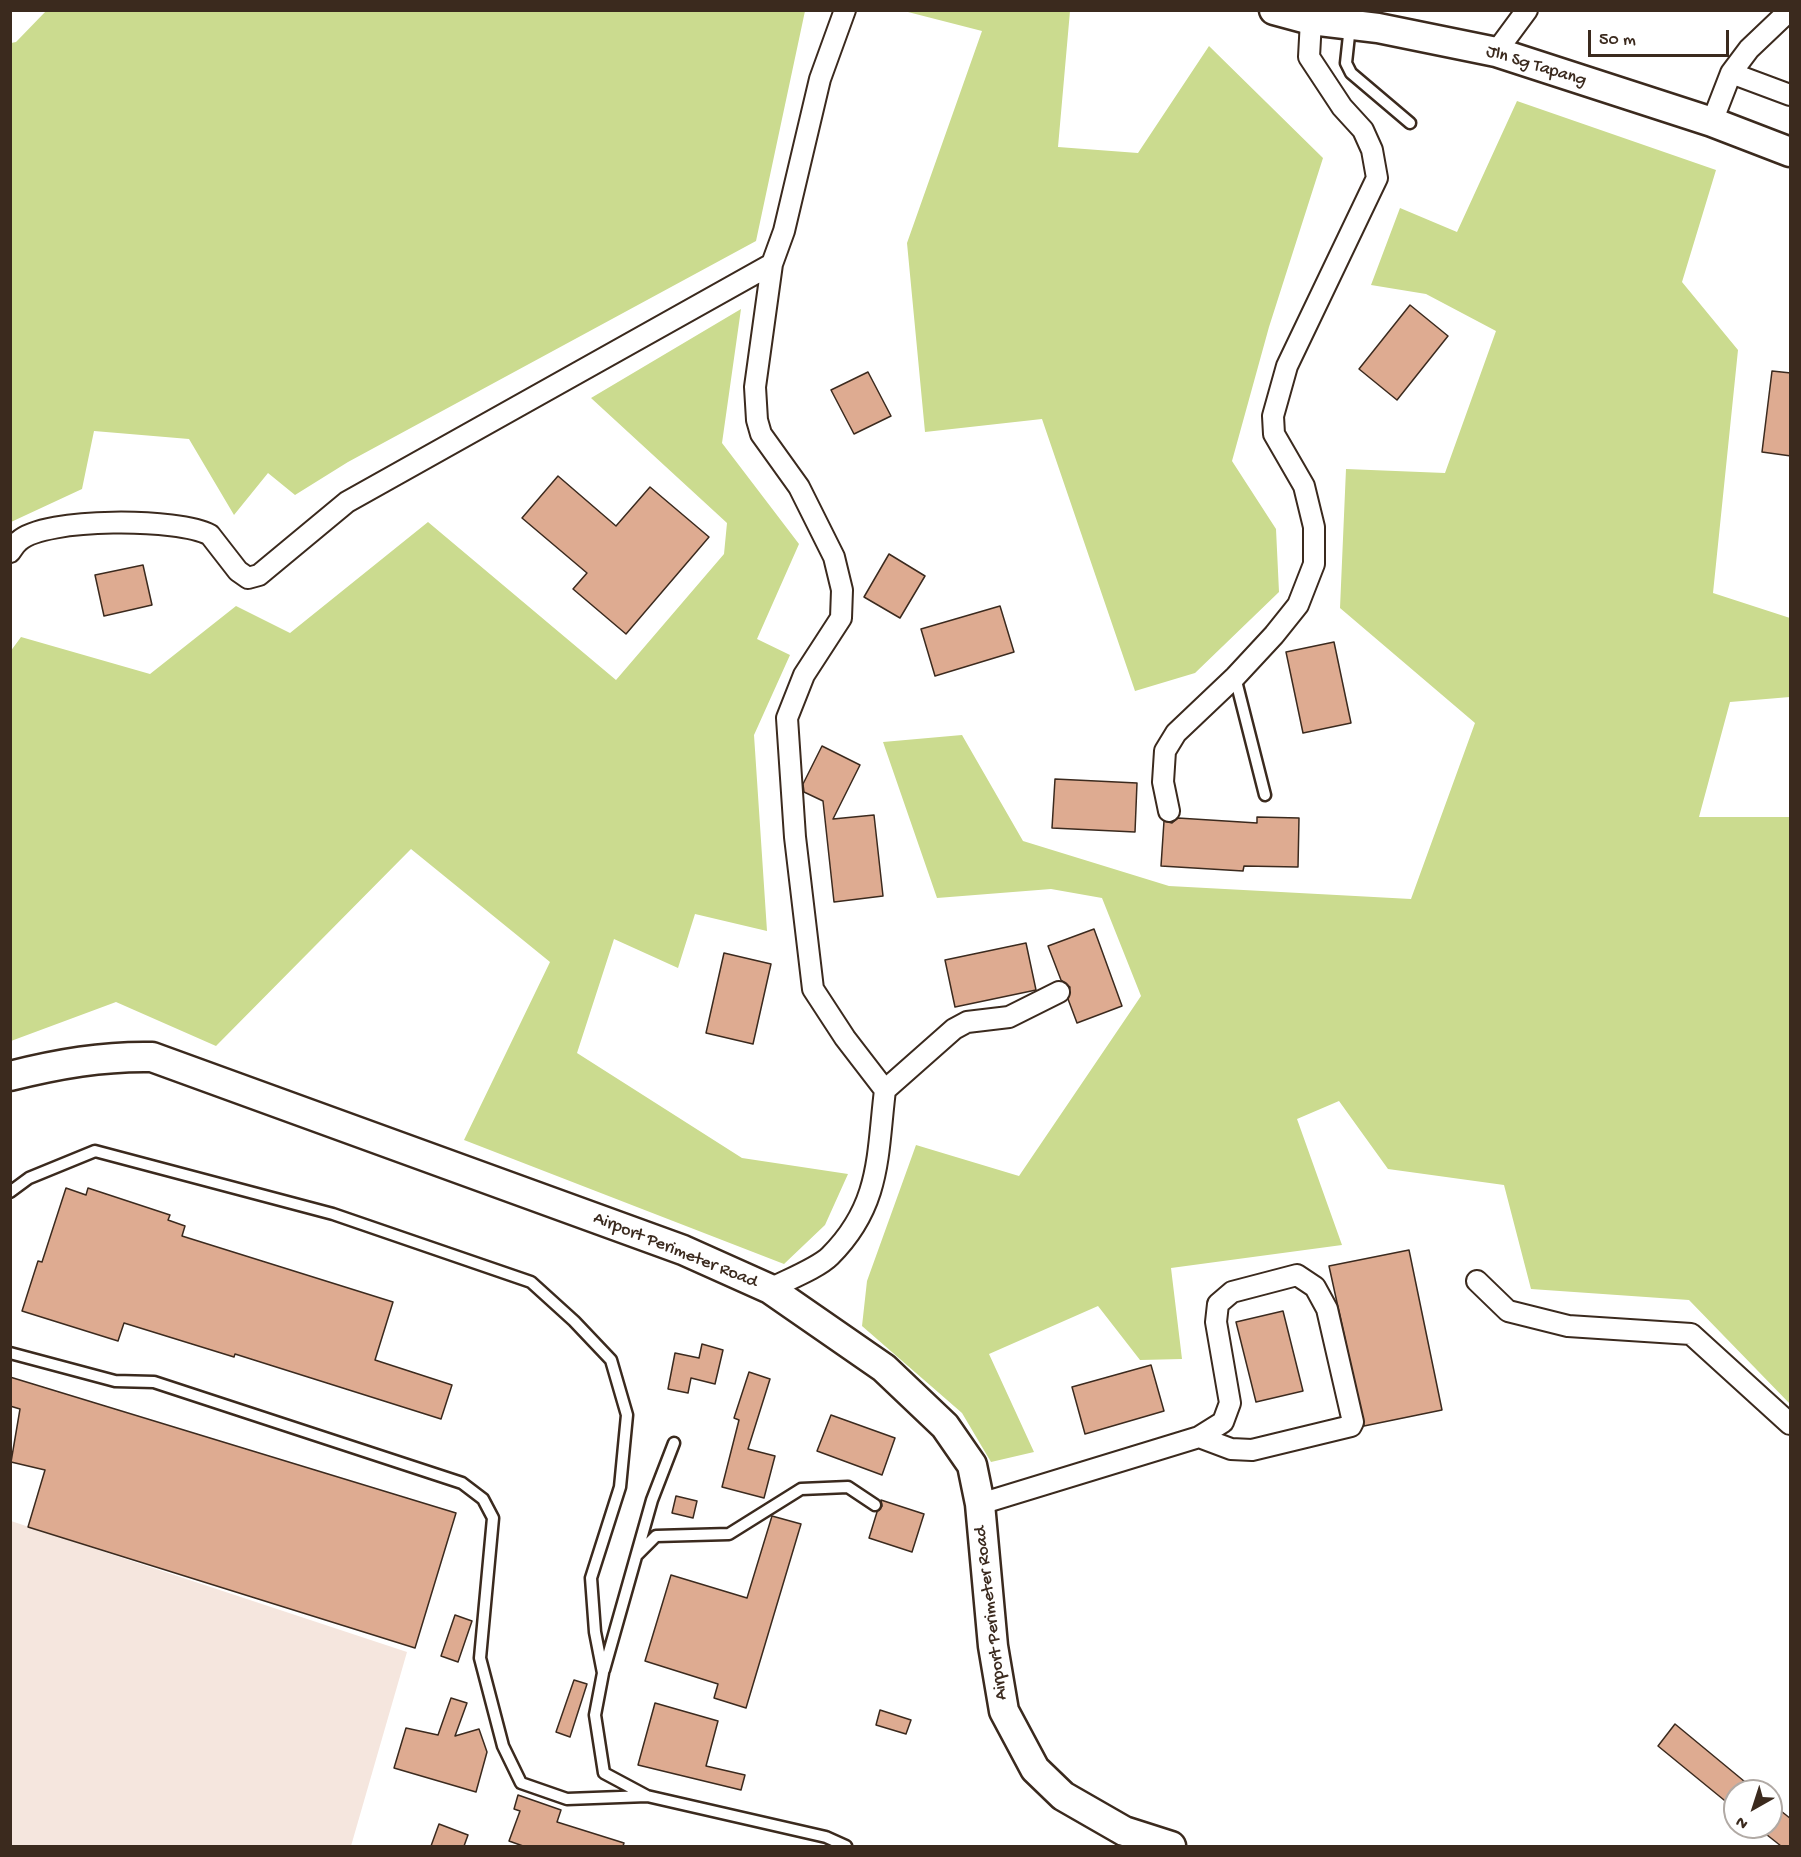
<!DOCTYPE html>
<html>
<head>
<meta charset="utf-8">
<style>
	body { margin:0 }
	#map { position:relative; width:1801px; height:1857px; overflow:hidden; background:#fff; font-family:"Gochi Hand",sans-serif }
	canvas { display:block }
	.frame { position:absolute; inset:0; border:12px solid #3b2a1e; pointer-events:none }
	.north { position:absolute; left:1723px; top:1779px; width:60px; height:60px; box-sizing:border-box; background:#fff; border:2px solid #b1aaa5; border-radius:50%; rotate:219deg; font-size:16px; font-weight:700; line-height:24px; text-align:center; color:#3b2a1e }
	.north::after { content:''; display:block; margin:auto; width:21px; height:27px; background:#3b2a1e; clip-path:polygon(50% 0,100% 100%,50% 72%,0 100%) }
	.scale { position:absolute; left:1588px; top:30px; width:141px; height:27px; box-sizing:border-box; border:3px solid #3b2a1e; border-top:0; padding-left:8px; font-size:18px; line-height:21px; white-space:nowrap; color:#3b2a1e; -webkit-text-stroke:4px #fff; paint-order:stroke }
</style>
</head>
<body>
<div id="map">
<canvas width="1801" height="1857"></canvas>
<div class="frame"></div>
<div class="north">N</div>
<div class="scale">50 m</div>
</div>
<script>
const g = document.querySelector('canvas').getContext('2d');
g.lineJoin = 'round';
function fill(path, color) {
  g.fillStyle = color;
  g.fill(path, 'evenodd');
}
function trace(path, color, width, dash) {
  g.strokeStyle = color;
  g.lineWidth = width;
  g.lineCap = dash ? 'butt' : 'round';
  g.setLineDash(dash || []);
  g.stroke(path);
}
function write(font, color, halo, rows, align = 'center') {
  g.font = font + ' "Gochi Hand",sans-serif';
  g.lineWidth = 4.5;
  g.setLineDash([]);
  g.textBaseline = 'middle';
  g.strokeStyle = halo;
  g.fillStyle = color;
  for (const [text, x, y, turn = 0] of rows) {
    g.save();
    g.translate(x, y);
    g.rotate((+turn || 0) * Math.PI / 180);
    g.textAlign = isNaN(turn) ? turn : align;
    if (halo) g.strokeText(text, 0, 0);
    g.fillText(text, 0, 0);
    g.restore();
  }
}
const built = new Path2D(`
	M11 1521 407 1652 351 1846H11Z`);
const green = new Path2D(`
	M47 10H805V11L756 241 348 462 295 495 268 473 234 515 189 439 94 431 82 489 11 522V43L16 42Z
	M904 11H1070L1058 147 1138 153 1209 46 1323 158 1269 327 1232 461 1276 529 1279 592 1195 673 1135 691 1042 419 925 432 907 243 982 31Z
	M1517 101 1716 170 1682 282 1738 350 1713 593 1790 618V697L1730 702 1699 817H1790V1404L1689 1300 1531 1289 1504 1185 1388 1169 1339 1101 1297 1119 1342 1245 1171 1268 1182 1359 1140 1360 1098 1306 989 1354 1034 1452 991 1462 962 1413 862 1326 867 1281 916 1145 1019 1176 1141 996 1102 898 1051 889 937 898 883 742 962 735 1023 841 1169 886 1411 899 1475 723 1340 608 1346 469 1445 473 1496 331 1426 294 1371 285 1400 208 1457 232Z
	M741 309 722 443 799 544 757 639 790 655 754 735 767 931 695 914 678 968 614 939 577 1053 742 1158 848 1174 825 1225 784 1264 464 1140 550 962 411 849 216 1046 116 1002 11 1041 10 652 21 637 150 674 236 606 290 633 428 522 616 680 724 554 727 523 591 398Z`);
const building = new Path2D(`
	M1410 305 1448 336 1397 400 1359 369Z
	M1772 371 1791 373V456L1762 452Z
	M868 372 891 416 854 434 831 390Z
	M558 476 616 526 650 487 709 537 626 634 573 589 587 573 522 518Z
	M889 554 925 576 900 618 864 597Z
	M143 565 152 605 104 616 95 575Z
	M1000 606 1014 652 935 676 921 629Z
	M1334 642 1351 723 1303 733 1286 652Z
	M822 746 860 765 833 819 874 815 883 896 834 902 823 801 804 792 803 784Z
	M1055 779 1137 783 1135 832 1052 828Z
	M1257 817 1299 818 1298 867 1244 866 1243 871 1161 866 1164 821 1172 823 1178 818 1257 823Z
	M1094 929 1122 1006 1077 1023 1068 999 1070 987 1061 980 1048 946Z
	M1026 943 1036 990 955 1007 945 960Z
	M724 953 771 964 753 1044 706 1033Z
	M66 1188 86 1195 88 1188 170 1215 168 1220 185 1226 182 1236 393 1302 375 1360 452 1385 441 1419 235 1354 234 1357 124 1323 118 1341 22 1311 38 1261 42 1262Z
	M1409 1250 1442 1410 1364 1426 1329 1266Z
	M1283 1311 1303 1391 1256 1402 1236 1322Z
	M702 1344 723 1350 715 1384 691 1378 688 1393 668 1389 675 1353 699 1358Z
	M1151 1365 1164 1411 1085 1434 1072 1387Z
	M749 1372 770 1379 748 1449 775 1456 764 1498 722 1487 739 1420 734 1418Z
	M10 1377 456 1513 415 1648 28 1527 45 1470 11 1462 20 1409 10 1406Z
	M831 1415 895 1438 882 1475 817 1451Z
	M676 1496 697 1501 693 1518 672 1513Z
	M881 1500 924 1514 912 1552 869 1538 877 1512 882 1506Z
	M772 1516 801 1524 746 1708 714 1698 718 1684 645 1661 671 1575 747 1598Z
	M455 1615 472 1621 458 1662 441 1656Z
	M574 1680 587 1684 570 1737 556 1732Z
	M451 1698 467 1703 455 1736 479 1729 487 1752 476 1792 394 1768 406 1728 438 1735Z
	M655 1703 718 1721 706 1766 745 1775 741 1790 638 1765Z
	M880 1710 911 1720 906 1734 876 1725Z
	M1675 1724 1756 1791H1735V1809L1658 1746Z
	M518 1795 561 1810 557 1822 624 1843 623 1846H523L509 1841 520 1811 514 1809Z
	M1771 1803 1791 1819V1846H1781L1757 1827H1771Z
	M439 1824 468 1835 464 1846H431Z`);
const lane = new Path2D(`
	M1350 26 1346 63 1351 73 1410 123
	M1235 677 1265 795
	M10 1192 29 1178 95 1151 333 1214 531 1282 574 1321 611 1360 627 1415 620 1487 591 1578 595 1632 603 1673 595 1715 604 1773 647 1796
	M10 1353 115 1381 154 1382 462 1483 483 1499 493 1518 480 1658 503 1746 521 1783 567 1799 647 1796 826 1837 846 1846
	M637 1555 656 1536 729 1534 801 1489 848 1487 875 1505
	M604 1670 652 1500 674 1443`);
const street = new Path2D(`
	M1496 52 1527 10
	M1731 73 1749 49 1790 10
	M1712 122 1731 73 1790 95
	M10 552C13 548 15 544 19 541 45 517 180 518 210 535L238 571 248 578 259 575 347 502 772 264
	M1169 811 1163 782 1165 751 1176 733 1235 677 1274 635 1298 605 1314 564V527L1304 486 1274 434 1273 416 1287 366 1377 178 1372 150 1363 130 1342 107 1309 57 1311 20
	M885 1090 954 1029 967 1022 1009 1017 1059 992
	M1477 1281 1508 1311 1568 1326 1691 1334 1790 1424
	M770 1289C787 1280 818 1268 830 1256 881 1205 877 1156 885 1090L845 1038 813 989 795 837 787 718 804 675 841 618 842 590 834 557 799 487 761 434 757 420 755 387 772 264 784 231 820 79 845 10
	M980 1504 1199 1437 1223 1422 1230 1403 1216 1322 1218 1304 1232 1292 1297 1275 1315 1287 1327 1309 1353 1422 1351 1426 1252 1450 1231 1449 1199 1437`);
const secondary = new Path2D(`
	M1274 10 1311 20 1378 28 1496 52 1712 122 1790 152
	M10 1076C58 1064 103 1056 152 1057L683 1250 770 1289 884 1368 945 1426 972 1465 980 1504 993 1646 1004 1711 1035 1769 1063 1796 1124 1831 1171 1846`);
const streetNames = [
	["Jln Sg Tapang",1536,67,17],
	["Airport Perimeter Road",675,1251,22],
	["Airport Perimeter Road",992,1613,-97]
];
fill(built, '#f5e6de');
fill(green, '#cbdb8f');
fill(building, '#deab91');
trace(building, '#3b2a1e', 1.5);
trace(lane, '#3b2a1e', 15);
trace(street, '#3b2a1e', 24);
trace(secondary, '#3b2a1e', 33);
trace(lane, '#fff', 10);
trace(street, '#fff', 20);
trace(secondary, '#fff', 28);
write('18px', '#3b2a1e', '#fff', streetNames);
</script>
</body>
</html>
